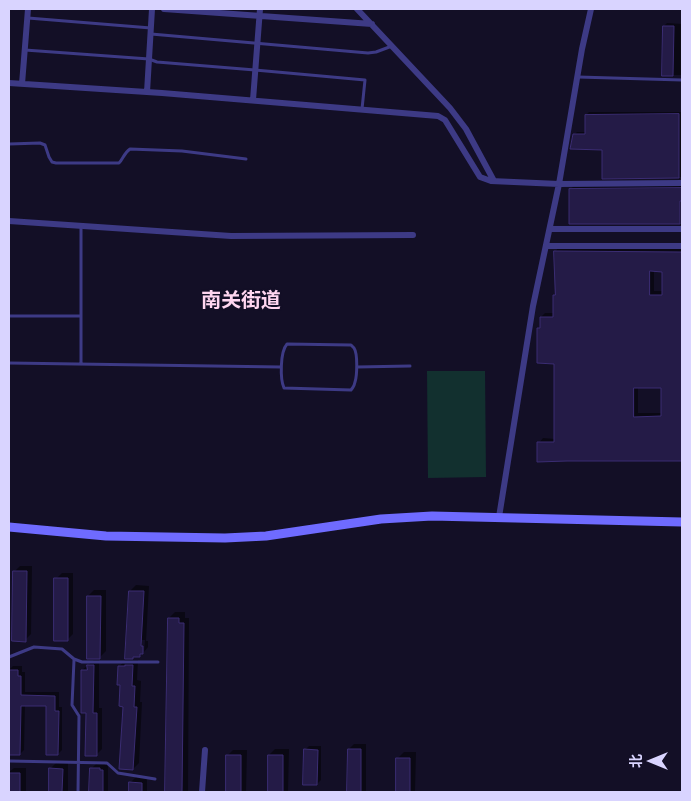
<!DOCTYPE html>
<html>
<head>
<meta charset="utf-8">
<style>
	body { margin:0 }
	#map { position:relative; width:691px; height:801px; overflow:hidden; background:#130f26; font-family:"DM Sans","Noto Sans SC",sans-serif }
	canvas { display:block }
	.frame { position:absolute; inset:0; border:10px solid #d9d4ff; pointer-events:none }
	.north { position:absolute; left:626px; top:736px; width:50px; height:50px; -webkit-text-stroke:4px #130f26; paint-order:stroke; rotate:270deg; font-size:14px; font-weight:700; line-height:20px; text-align:center; color:#d9d4ff }
	.north::after { content:''; display:block; margin:auto; width:18px; height:22px; background:#d9d4ff; clip-path:polygon(50% 0,100% 100%,50% 72%,0 100%) }
</style>
</head>
<body>
<div id="map">
<canvas width="691" height="801"></canvas>
<div class="frame"></div>
<div class="north">北</div>
</div>
<script>
const g = document.querySelector('canvas').getContext('2d');
g.lineJoin = 'round';
function fill(path, color) {
  g.fillStyle = color;
  g.fill(path, 'evenodd');
}
function trace(path, color, width, dash) {
  g.strokeStyle = color;
  g.lineWidth = width;
  g.lineCap = dash ? 'butt' : 'round';
  g.setLineDash(dash || []);
  g.stroke(path);
}
function write(font, color, halo, rows, align = 'center') {
  g.font = font + ' "DM Sans","Noto Sans SC",sans-serif';
  g.lineWidth = 4;
  g.setLineDash([]);
  g.textBaseline = 'middle';
  g.strokeStyle = halo;
  g.fillStyle = color;
  for (const [text, x, y, turn = 0] of rows) {
    g.save();
    g.translate(x, y);
    g.rotate((+turn || 0) * Math.PI / 180);
    g.textAlign = isNaN(turn) ? turn : align;
    if (halo) g.strokeText(text, 0, 0);
    g.fillText(text, 0, 0);
    g.restore();
  }
}
const green = new Path2D(`
	M427 371H485L486 477 428 478Z`);
const shadow = new Path2D(`
	M667 23 682 24V75H663L664 26Z
	M589 112H682V177H604V148L574 135 577 132H586V115Z
	M682 186V223H570V189L573 187Z
	M559 247 682 248V460H567L539 443 543 438 555 439V363L539 329 541 327V317L545 313H555L556 295 555 252ZM654 270H663V291H654ZM638 386 663 387V413H638Z
	M20 566H32L31 634 25 640 14 572Z
	M62 573H73V634L67 640 56 579Z
	M136 585 149 586 146 641H148V647L144 652 145 640H142V652H144L140 656H134L133 657 130 591Z
	M94 590H106V651L100 657 88 596Z
	M175 612H185V618H189L188 792H167L169 618Z
	M94 660H99V708H102V749L96 755 87 712 82 670Z
	M125 660H138L137 680 141 681 140 702H142L139 763 133 769 119 667Z
	M13 666H22V672H25V692H59V707H62V750L58 754 47 705 25 704 24 750 20 754H9V670Z
	M354 744H366V792H348L349 749Z
	M309 746H321V780L317 784 305 750Z
	M275 749H289L288 792H269V755Z
	M233 750H247L246 792H227V756Z
	M404 752H416L415 792H397L398 758Z
	M56 763H68V792H50V769Z
	M97 763H105V765H108V792H91V769Z
	M14 768H26V792H9V772Z
	M136 777H147V792H130V783Z`);
const building = new Path2D(`
	M663 26H674L673 76H662Z
	M679 114V178L602 179V150L570 149 573 134H585V115Z
	M682 188V201H680V224H569V189Z
	M554 251 682 252V461H567L537 462V442H554V364L537 363V328H540V317H553V295H555ZM650 271 662 272V295H650ZM634 388H661V416L634 417Z
	M13 571H27L26 642 12 641Z
	M54 578H68V641H54Z
	M129 591H144L141 646H143V654H140V657H133V659H125Z
	M87 596H101L100 659H87Z
	M168 618H179V623H184L182 792H165Z
	M87 665H94L93 713H97V756H85L86 713H81V670H87Z
	M125 665H133L132 686H135L134 707H137L133 770 119 769 123 707 119 706 120 685H117L118 666H125Z
	M9 670H18V676H21V695L55 696V711H59L58 755H46V706H21L20 755H9Z
	M304 749 318 750 317 785H303Z
	M348 749H361V792H347Z
	M226 755H241V792H226Z
	M268 755H283V792H268Z
	M396 758H410V792H396Z
	M49 768 63 769 62 792H49Z
	M90 768H100V770H103V792H89Z
	M9 773H20V792H9Z
	M129 782 142 783V792H129Z`);
const lane = new Path2D(`
	M28 18 151 28
	M151 34 368 53 376 52 392 46
	M25 50 149 59 157 62 255 70 365 80 362 109
	M578 77 682 80
	M9 144 40 143 45 145 49 157 52 162 56 163H119C123 159 124 153 130 149L182 151 246 159
	M81 225V364
	M9 316H81
	M287 344 351 345C352 346 353 347 354 348 358 354 357 376 355 382 354 387 354 386 351 390L284 388C280 379 280 352 287 344Z
	M9 363 281 367
	M357 367 410 366
	M9 657 34 647 62 649 74 659 82 662H158
	M74 660 72 705 79 716 78 792
	M9 761 107 763 118 773 155 779`);
const street = new Path2D(`
	M164 9 372 24
	M357 9 450 108 466 129 494 181
	M9 83 162 93 438 116 445 120 480 177 491 181 559 184 682 183
	M22 84 28 9
	M147 92 152 9
	M253 100 260 9
	M9 221 231 236 413 235
	M550 229H682
	M546 246H682
	M499 517 533 306 559 184 582 49 591 9
	M202 792 205 750`);
const secondary = new Path2D(`
	M9 527 106 536 225 538 266 536 381 519 432 516 682 522`);
const districtNames = [
	["南关街道",241,302]
];
fill(green, '#12302f');
fill(shadow, '#0007');
fill(building, '#241b47');
trace(building, '#3b2d73', 1);
trace(lane, '#3d3a85', 3);
trace(street, '#3d3a85', 6);
trace(secondary, '#6f6bff', 9);
write('bold 20px', '#ffd6f0', '#130f26', districtNames);
</script>
</body>
</html>
